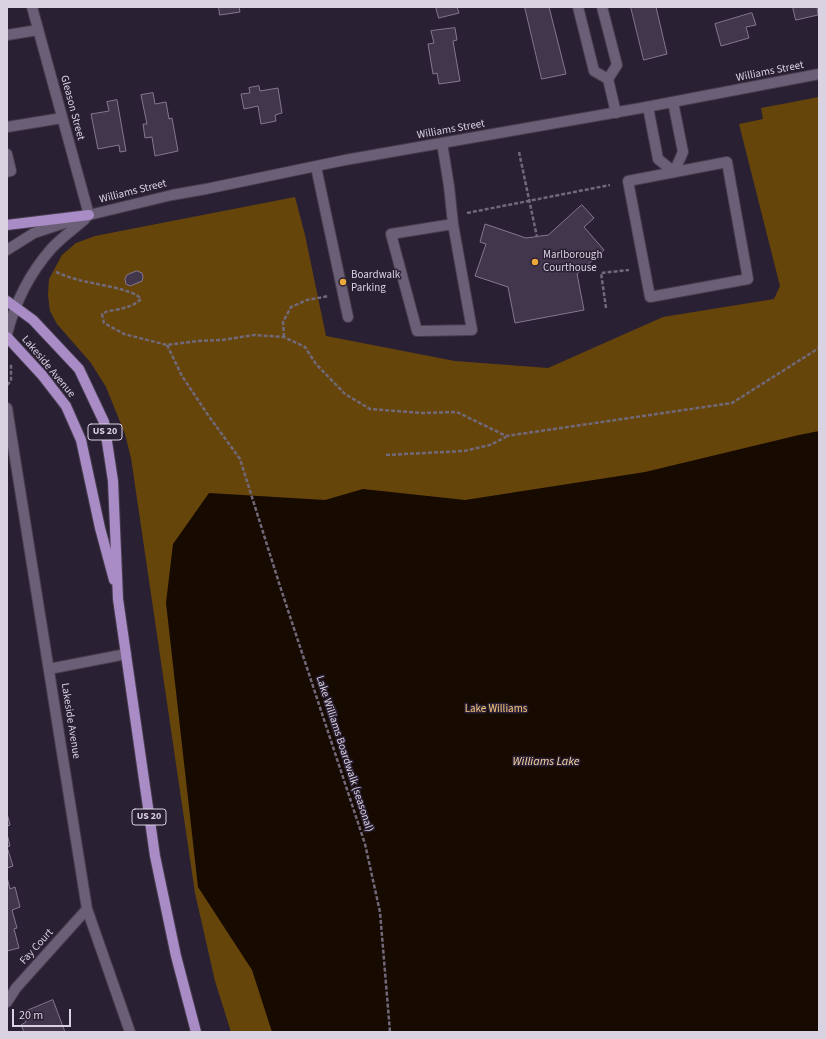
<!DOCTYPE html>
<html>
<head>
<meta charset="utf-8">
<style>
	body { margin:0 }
	#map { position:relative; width:826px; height:1039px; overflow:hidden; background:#2a2034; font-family:"Source Sans 3",sans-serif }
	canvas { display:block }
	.frame { position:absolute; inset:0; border:8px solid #d9d2e0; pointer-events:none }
	.scale { position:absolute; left:12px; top:1009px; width:59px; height:18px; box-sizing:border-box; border:2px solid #d9d2e0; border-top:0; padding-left:5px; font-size:12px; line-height:14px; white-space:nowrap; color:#d9d2e0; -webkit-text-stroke:3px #2a2034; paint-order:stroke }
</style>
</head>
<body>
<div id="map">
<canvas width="826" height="1039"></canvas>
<div class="frame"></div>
<div class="scale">20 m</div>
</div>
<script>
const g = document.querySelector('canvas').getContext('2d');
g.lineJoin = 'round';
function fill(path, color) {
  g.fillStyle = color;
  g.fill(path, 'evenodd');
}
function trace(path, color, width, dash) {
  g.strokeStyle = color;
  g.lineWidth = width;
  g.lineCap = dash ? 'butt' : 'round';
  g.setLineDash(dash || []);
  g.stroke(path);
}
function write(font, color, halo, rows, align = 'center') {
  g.font = font + ' "Source Sans 3",sans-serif';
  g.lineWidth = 3;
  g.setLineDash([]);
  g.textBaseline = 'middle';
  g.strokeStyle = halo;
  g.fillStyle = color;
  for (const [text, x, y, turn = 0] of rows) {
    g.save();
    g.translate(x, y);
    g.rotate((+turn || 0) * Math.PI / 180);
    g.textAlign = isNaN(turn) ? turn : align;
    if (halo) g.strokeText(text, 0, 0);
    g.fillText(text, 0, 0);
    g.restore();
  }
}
const green = new Path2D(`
	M819 97V1032H231L215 981 195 893 131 458 125 434 106 387 91 363 57 324 50 311 48 295 49 279 62 255 76 243 95 236 295 197 305 235 326 336 455 361 548 368 663 317 774 299 780 286 739 124 763 119 761 108Z`);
const water = new Path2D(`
	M819 431V1032H272L252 970 198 887 166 603 173 544 209 493 325 500 363 489 465 500 645 472 799 435Z`);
const building = new Path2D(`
	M219 7H239L240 12 220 15Z
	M436 7H457L459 13 439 18Z
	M525 7H549L566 74 542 79Z
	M631 7H656L667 54 644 60Z
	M793 7H817L818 15 796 20Z
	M752 13 756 25 746 27 749 38 721 46 715 24Z
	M455 28 457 40 453 41 460 81 439 84 437 73 433 74 428 44 434 43 431 31Z
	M259 86 260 91 278 88 282 113 275 115 276 121 261 124 258 106 244 109 241 94 250 93 249 88Z
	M153 93 155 104 166 102 169 119 172 118 178 151 155 156 152 137 145 138 143 124H147L141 95Z
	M117 100 126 151 120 152 119 145 98 149 91 114 109 111 107 102Z
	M582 205 594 218 584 227 604 250 577 274 584 310 515 323 508 287 475 276 486 244 480 242 485 224 526 238 548 235Z
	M137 271 142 273 143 277 142 281 130 286 126 284 125 279 127 275Z
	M7 813 10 825 7 826Z
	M7 834 10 846 7 847Z
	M7 847 13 866 7 868Z
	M7 877 10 889 15 887 20 907 12 910 17 928 14 929 19 948 7 951Z
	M53 1000 65 1032H24L21 1025 26 1022 22 1013Z`);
const path = new Path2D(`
	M519 152 537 237
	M467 213 610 185
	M56 272C63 275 71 278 79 280 93 284 134 289 141 299 134 306 125 308 114 310 110 311 106 311 102 314L104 323 124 334 167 345 198 341 222 340 254 335 284 337 305 347 316 364 345 394 370 409 422 413 457 412 506 436 732 403 819 348
	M606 308 601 273 629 270
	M284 337 283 322 291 307 307 300 329 296
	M167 345 182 376 208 415 240 459 279 583 365 844 380 912 390 1032
	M7 385 11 381V364
	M386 455 464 451 490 445 506 437`);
const service = new Path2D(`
	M7 35 38 30
	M648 107 658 159 674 172 683 152 673 102
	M7 127 62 118
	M442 143 449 186 453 224 391 234 417 331 472 330 453 224
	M7 154 11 171 7 172
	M727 162 748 279 650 297 628 181Z
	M316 167 348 317`);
const minor = new Path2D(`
	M32 7 89 215
	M578 7 594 71 608 79
	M602 7 617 65 608 79 616 113
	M7 408 87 909 130 1032
	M49 669 126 654
	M7 1002 16 988 87 909`);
const secondary = new Path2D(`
	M7 250 34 233 89 215 172 195 206 189 345 160 641 108 819 74
	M7 334C15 303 30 273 51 249 61 238 74 229 85 219`);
const primary = new Path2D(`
	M7 225 89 215
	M7 301 33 320 79 369 104 422 113 481 118 599 155 856 176 956 196 1032
	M7 337 42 375 66 406 81 440 100 528 114 580`);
const markers = [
	[535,262,4,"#eba93a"],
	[343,282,4,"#eba93a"]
];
const shields = [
	[105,432,34],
	[149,817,34]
];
const shieldNames = [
	["US 20",105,432],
	["US 20",149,817]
];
const streetNames = [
	["Williams Street",770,72,-11],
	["Gleason Street",72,108,75],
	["Williams Street",451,130,-10],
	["Williams Street",133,192,-14],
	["Lakeside Avenue",48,367,50],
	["Lakeside Avenue",70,721,81],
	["Lake Williams Boardwalk (seasonal)",344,754,72],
	["Fay Court",37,947,-48]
];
const poiNames = [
	["Marlborough",543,256],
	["Courthouse",543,269],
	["Boardwalk",351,276],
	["Parking",351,289]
];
const parkNames = [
	["Lake Williams",496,710]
];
const waterNames = [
	["Williams Lake",546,762]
];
fill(green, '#66450b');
fill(water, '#170a00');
fill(building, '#41364c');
trace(building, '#847790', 1);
trace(service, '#463d4e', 12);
trace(minor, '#463d4e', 12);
trace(secondary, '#463d4e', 12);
trace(primary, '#463d4e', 12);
trace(path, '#71697a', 2.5, [4, 2]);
trace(service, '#6b5f77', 10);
trace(minor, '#6b5f77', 10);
trace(secondary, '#6b5f77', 10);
trace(primary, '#a98bc6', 10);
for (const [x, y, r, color] of markers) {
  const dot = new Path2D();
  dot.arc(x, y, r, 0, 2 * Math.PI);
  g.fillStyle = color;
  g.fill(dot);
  trace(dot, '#2a2034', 1.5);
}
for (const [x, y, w] of shields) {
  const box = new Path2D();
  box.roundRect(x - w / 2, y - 8, w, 16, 3);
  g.fillStyle = '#2a2034';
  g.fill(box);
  trace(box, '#d9d2e0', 1);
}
write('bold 10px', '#d9d2e0', null, shieldNames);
write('11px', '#d9d2e0', '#2a2034', streetNames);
write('11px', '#d9d2e0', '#2a2034', poiNames, 'left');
write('11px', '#f9c77e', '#2a2034', parkNames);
write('italic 12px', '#fbd6a0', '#2a2034', waterNames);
</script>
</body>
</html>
